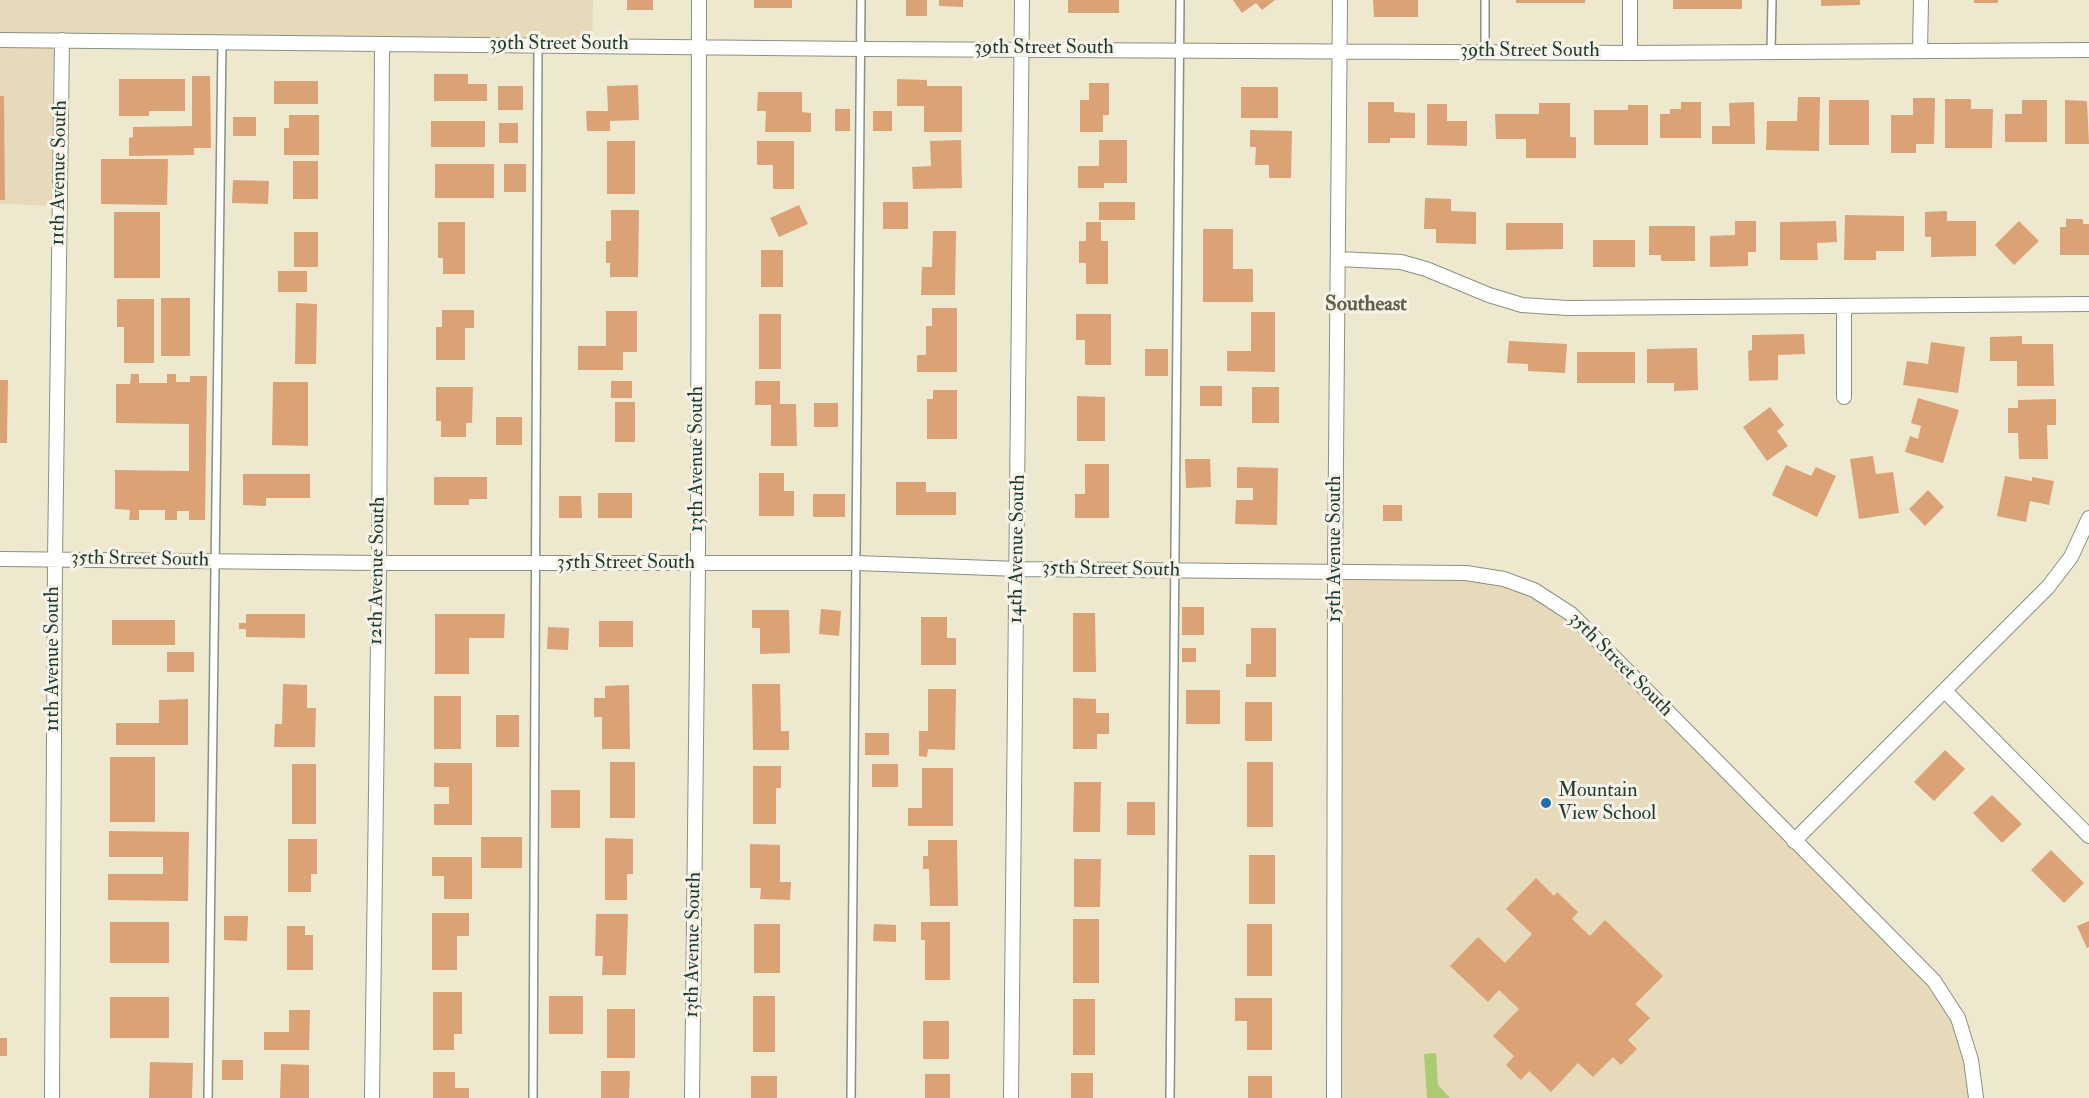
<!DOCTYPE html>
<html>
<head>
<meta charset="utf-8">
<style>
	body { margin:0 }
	canvas { display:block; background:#eee8cf }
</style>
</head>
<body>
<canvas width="2089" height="1098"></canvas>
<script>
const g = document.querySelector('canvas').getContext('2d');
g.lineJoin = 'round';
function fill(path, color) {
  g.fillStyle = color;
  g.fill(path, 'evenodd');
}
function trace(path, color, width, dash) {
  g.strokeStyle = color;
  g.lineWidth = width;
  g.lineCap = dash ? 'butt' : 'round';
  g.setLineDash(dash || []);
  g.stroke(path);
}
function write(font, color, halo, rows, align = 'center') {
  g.font = font + ' "IM FELL Double Pica",serif';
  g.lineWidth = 6;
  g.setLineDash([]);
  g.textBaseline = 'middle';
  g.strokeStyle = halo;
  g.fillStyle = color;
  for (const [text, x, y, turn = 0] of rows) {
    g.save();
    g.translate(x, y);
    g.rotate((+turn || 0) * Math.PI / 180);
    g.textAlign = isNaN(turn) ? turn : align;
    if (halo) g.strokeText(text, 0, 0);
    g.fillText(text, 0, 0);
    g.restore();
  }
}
const built = new Path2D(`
	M0 0H593L592 46 62 40 60 206 0 204Z
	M1335 572 1504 579 1571 614 1934 981 1958 1018 1976 1098H1334Z`);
const green = new Path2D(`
	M1436 1053 1438 1085 1450 1098H1427L1424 1054Z`);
const building = new Path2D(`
	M627 0H653V10H627Z
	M754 0H792V8H754Z
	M906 0H927V16H906Z
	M939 0H963V7L939 6Z
	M1068 0H1119V13H1068Z
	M1233 0H1275L1262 10 1256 3 1242 13Z
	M1373 0H1418V17H1374Z
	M1516 0H1585V3H1516Z
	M1673 0H1742V9H1673Z
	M1821 0H1860V5L1821 6Z
	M1974 0H1998V3H1974Z
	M434 74H468V84H487V101H434Z
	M192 76H210L211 148H194V155L129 156V138L133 137V127L192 126Z
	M119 79H185V111H149V116H119Z
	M897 79 927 80V86H962V132H924V106H897Z
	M274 81H318V104H274Z
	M1089 83H1109V115H1103V132H1080V100H1089Z
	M638 85 639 120 610 121V131H587L586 111H608L607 86Z
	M498 86H523V110H498Z
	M1241 87H1278V118H1241Z
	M758 92H802V112L811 113V132H765L766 111H757Z
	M0 96H4L5 200H0Z
	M1798 97H1820L1819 151 1766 150 1767 121H1797Z
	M1913 98H1935L1934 144H1916V153H1891V115H1913Z
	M1945 99H1971V109H1993L1992 148H1945Z
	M1829 100H1869V145H1829Z
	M2022 100H2047V142H2005V114H2022Z
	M2065 100 2087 101 2089 144H2065Z
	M1368 102H1394V112L1415 113V138H1390V143H1368Z
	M1681 102H1701V138H1660V114H1670V109H1681Z
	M1754 102 1755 144H1712V126H1730L1729 103Z
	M1539 103H1570V137H1576V158H1526V139H1496L1495 114H1539Z
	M1427 104H1447V121H1467V146L1427 145Z
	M1628 105H1648V145H1594V110H1628Z
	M835 109H850V131H835Z
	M873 111H892V131H873Z
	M289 115H319V155H284V128H289Z
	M233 117H256V136H233Z
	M431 121H485V147H431Z
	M499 123H518V143H499Z
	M1250 130 1292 131 1291 178H1269V165H1255L1256 147H1250Z
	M961 140 962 188 913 189 912 167 931 166 930 141Z
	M1099 140H1127V183H1104V188H1078V166H1099Z
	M607 141H635V194H607Z
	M757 141H794V189H773V165H757Z
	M101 159H168L167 205 101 204Z
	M293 161H318V199H293Z
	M435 164H494V198H435Z
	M504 164H526V192H504Z
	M233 180 269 181 268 204 232 203Z
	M1425 198 1451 199V211L1476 212V244L1436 243V229H1424Z
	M883 202H908V229H883Z
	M1099 202H1135V220H1099Z
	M799 205 808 224 779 237 770 218Z
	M611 210H639L638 277H610V263H606V241H611Z
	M1947 211V221H1976V256L1931 257V237H1925V212Z
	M114 212H160V278H114Z
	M1845 215 1904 216V251H1876V260H1844Z
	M2066 219H2083V224H2089V255H2060V227H2066Z
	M1735 221H1756V252H1748V266L1710 267V236L1735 235Z
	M1836 221 1837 242 1817 243 1818 260H1780V222Z
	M2019 221 2039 241 2014 265 1995 245Z
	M438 222H465V274H443V258H438Z
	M1086 222H1101V241H1108V284H1086V263H1079V241H1086Z
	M1506 223H1563V249L1506 250Z
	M1649 226H1695V261H1661V255H1649Z
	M1203 229H1233V269H1253V302H1203Z
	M933 231H956L955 295H921L922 267H932Z
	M294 232H318V267H294Z
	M1593 240H1635V267H1593Z
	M761 250H783V287H761Z
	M278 271H307V292H278Z
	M161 298H190V356H161Z
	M117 299H154V363H124V327H117Z
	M296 303 317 304 316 364H295Z
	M932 308H957V372H917V355H926V326H932Z
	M442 310H474V328H465V360H436V327H442Z
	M606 311H637V352H623V370H578V346H606Z
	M1251 312H1275V372L1227 371V351H1251Z
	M759 314H781V369H759Z
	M1076 314H1111V365H1085V340H1076Z
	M1804 334 1805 354 1778 355V380L1749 381 1748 351 1752 350V335Z
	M2022 336V344H2053L2054 386H2017V361H1990V337Z
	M1509 341 1567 344 1565 373 1528 371V364L1507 363Z
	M1931 342 1965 347 1958 393 1903 385 1907 361 1928 364Z
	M1697 348 1698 390 1674 391V383H1647V349Z
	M1145 349H1168V376H1145Z
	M1577 352H1635V383H1577Z
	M131 374H139V383H167V374H176V382H190V376H207L205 520H189V511H177V520H165V510H139V520H129L130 510 115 509V470L189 471V424L116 423V384H130Z
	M0 380H8L7 443H0Z
	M611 381H632V398H611Z
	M755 381H780V404H796L797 446H771V405H755Z
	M273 382H308V446L272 445Z
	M1200 386H1222V406H1200Z
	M436 387H473L472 423H466V437H441V421H436Z
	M1252 387H1279V423H1252Z
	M933 390H957V439H927V399H933Z
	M1077 396 1105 397V441H1077Z
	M1918 398 1959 410 1943 463 1905 452 1910 436 1918 439 1921 426 1911 423Z
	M2056 399V425H2047L2048 459H2019L2018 433H2008V408H2018V400Z
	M615 402H635V442H615Z
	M814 403H838V427H814Z
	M1770 407 1784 425 1777 431 1788 446 1767 461 1743 427Z
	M496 417H522V445H496Z
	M1873 456 1876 474 1893 472 1899 513 1859 519 1850 459Z
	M1185 459H1210L1211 487 1186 488Z
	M1085 464H1109V518H1075V494H1085Z
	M1786 465 1811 476 1816 467 1836 476 1817 517 1772 495Z
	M1237 467 1278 468 1277 525 1235 524 1236 500H1253V488H1237Z
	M759 473H784V491H794V516H759Z
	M243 474H310V498H266V506L243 505Z
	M2005 476 2032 481V477L2054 481 2049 505 2030 501 2026 522 1997 516Z
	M434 477H487V499H469V505H434Z
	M896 482H926V492H956V515H896Z
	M1928 490 1944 507 1925 526 1909 509Z
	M598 493H632V518H598Z
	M813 494H845V517H813Z
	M559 496H581L582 518H559Z
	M1383 505H1402V521H1383Z
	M1182 607H1204V635H1182Z
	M821 609 841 611 839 636 819 634Z
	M752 610H789L790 653 760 654V628H752Z
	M1073 613H1095L1096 672H1073Z
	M246 614H305V638L246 637V629H239V623H246Z
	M435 614H505L504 638H469V674H435Z
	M921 617H947V638H956V665H921Z
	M112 620H175V645H112Z
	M599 621H633V647H599Z
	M548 627 569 628 568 650 547 649Z
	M1251 628H1276V677H1246V664H1251Z
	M1182 648H1196V662H1182Z
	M167 652H194V672H167Z
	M283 684 307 685V708H316L315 747H274L275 724H282Z
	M752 684H780L781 731H789V750H753Z
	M629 685 630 749H602V717H594V698H605V686Z
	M928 689H956L955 750 928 749 927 757 919 756V731H928Z
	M1186 690H1220V724H1186Z
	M434 696H461V749H434Z
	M1073 698 1096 699V713H1109V734H1097V749H1073Z
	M188 699V745H116V723H159V700Z
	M1245 702H1272V741H1245Z
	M496 715H519V747H496Z
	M865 733H889V755H865Z
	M1945 750 1965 769 1934 801 1914 782Z
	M110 757H155V822H110Z
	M610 762H635V818H610Z
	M1247 762H1273V827H1247Z
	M434 763H472V825H434V804H449V787H434Z
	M292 764H316V824H292Z
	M872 764H898V787H872Z
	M753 766H781V788H776V824H753Z
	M922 768H953V826H908V808H922Z
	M1074 782H1101L1100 832H1073Z
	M551 790H580V828H551Z
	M1992 795 2022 824 2002 843 1973 813Z
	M1127 802H1155V835H1127Z
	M109 831 189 832 188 901 108 900V874H163V857H109Z
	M481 837H522V868H481Z
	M605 838 633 839V874H627V900H605Z
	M288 839H317V874H311V892H288Z
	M928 840H957L958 906H930L929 869H923V856H928Z
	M750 844 780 845V882H791L790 900 760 899 761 888H750Z
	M2051 850 2084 883 2064 903 2031 870Z
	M1249 855H1275V904H1249Z
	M432 857H472V899H444V876H432Z
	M1074 859H1101L1100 907H1074Z
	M1536 878 1554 896 1557 892 1578 912 1572 919 1590 936 1605 920 1663 976 1635 1004 1650 1018 1628 1040 1637 1049 1621 1065 1613 1057 1593 1077 1578 1063 1551 1092 1529 1071 1521 1080 1506 1065 1514 1056 1493 1036 1519 1009 1499 990 1488 1002 1450 966 1478 937 1505 963 1532 934 1506 909Z
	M432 913H469V936H457V970H432Z
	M596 914H628L626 975H602L603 956H595Z
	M224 916H248L247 941 224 940Z
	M1073 919H1099V983H1073Z
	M2089 921V947L2087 948 2077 926Z
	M110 922H169V963H110Z
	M921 922H950V980H925V940H921Z
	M754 924H780V973H754Z
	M874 924 896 925V942L873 941Z
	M1247 924H1272V976H1247Z
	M287 926H305V935H313V970H287Z
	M433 992H462V1034H454V1050H433Z
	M549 996H583V1034H549Z
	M753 996H775V1052H753Z
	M110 997H169V1038H110Z
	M1235 998H1272V1050H1247V1021H1235Z
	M1073 999H1095V1055H1073Z
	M607 1009H635V1058H607Z
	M289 1010H310L309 1050H264V1032H289Z
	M923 1021H949V1059H923Z
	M0 1038H7V1056H0Z
	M222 1060H243V1080H222Z
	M150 1062 193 1063 192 1098H149Z
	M281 1064 309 1065V1098H280Z
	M601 1071H630L629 1098H601Z
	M433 1072H455V1088H469V1098H433Z
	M1071 1073H1093V1098H1071Z
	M925 1074H950V1098H925Z
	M751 1076H777V1098H751Z
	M1248 1076H1272V1098H1248Z`);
const service = new Path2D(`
	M1485 52V0
	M1771 52 1772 0
	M208 1098 222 43
	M533 1098 538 45
	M851 1098 861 0
	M1170 1098 1180 0`);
const minor = new Path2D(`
	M0 40 861 49 1630 53 2089 50
	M1920 51 1921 0
	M1630 53V0
	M1338 259 1401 262 1426 269 1489 295 1522 305 1567 308 2089 304
	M1844 306V397
	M0 559 379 563H856L1018 569 1466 573 1504 579 1534 590 1571 614 1934 981 1958 1018 1971 1060 1976 1098
	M1945 691 2089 836
	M1794 841 2048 587 2071 557 2089 518
	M52 1098 55 559 62 40
	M372 1098 379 563 382 45
	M692 1098 698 565 699 0
	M1011 1098 1022 0
	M1334 1098 1335 572 1340 0`);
const markers = [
	[1546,803,6,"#1f6fb2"]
];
const streetNames = [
	["39th Street South",559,45],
	["39th Street South",1044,49],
	["39th Street South",1530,52],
	["11th Avenue South",60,173,-89],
	["13th Avenue South",698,459,-90],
	["14th Avenue South",1018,549,-89],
	["15th Avenue South",1336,549,-90],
	["35th Street South",140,560,1],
	["35th Street South",626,564],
	["35th Street South",1111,570,1],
	["12th Avenue South",378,571,-89],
	["11th Avenue South",54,659,-90],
	["35th Street South",1620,665,45],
	["13th Avenue South",694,945,-89]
];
const poiNames = [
	["Mountain",1558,792],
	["View School",1558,815]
];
const neighbourhoodNames = [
	["Southeast",1366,305]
];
fill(built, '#e7daba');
fill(green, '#abca71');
fill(building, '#dba276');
trace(service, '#869282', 10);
trace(minor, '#869282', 16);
trace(service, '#fff', 7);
trace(minor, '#fff', 14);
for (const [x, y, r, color] of markers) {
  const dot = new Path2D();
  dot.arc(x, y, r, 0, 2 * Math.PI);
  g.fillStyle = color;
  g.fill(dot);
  trace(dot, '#f7f3e8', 2);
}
write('20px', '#1f3d34', '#f7f3e8', streetNames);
write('20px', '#1f3d34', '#f7f3e8', poiNames, 'left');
write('bold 21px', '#61604b', '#f7f3e8', neighbourhoodNames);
</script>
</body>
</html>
